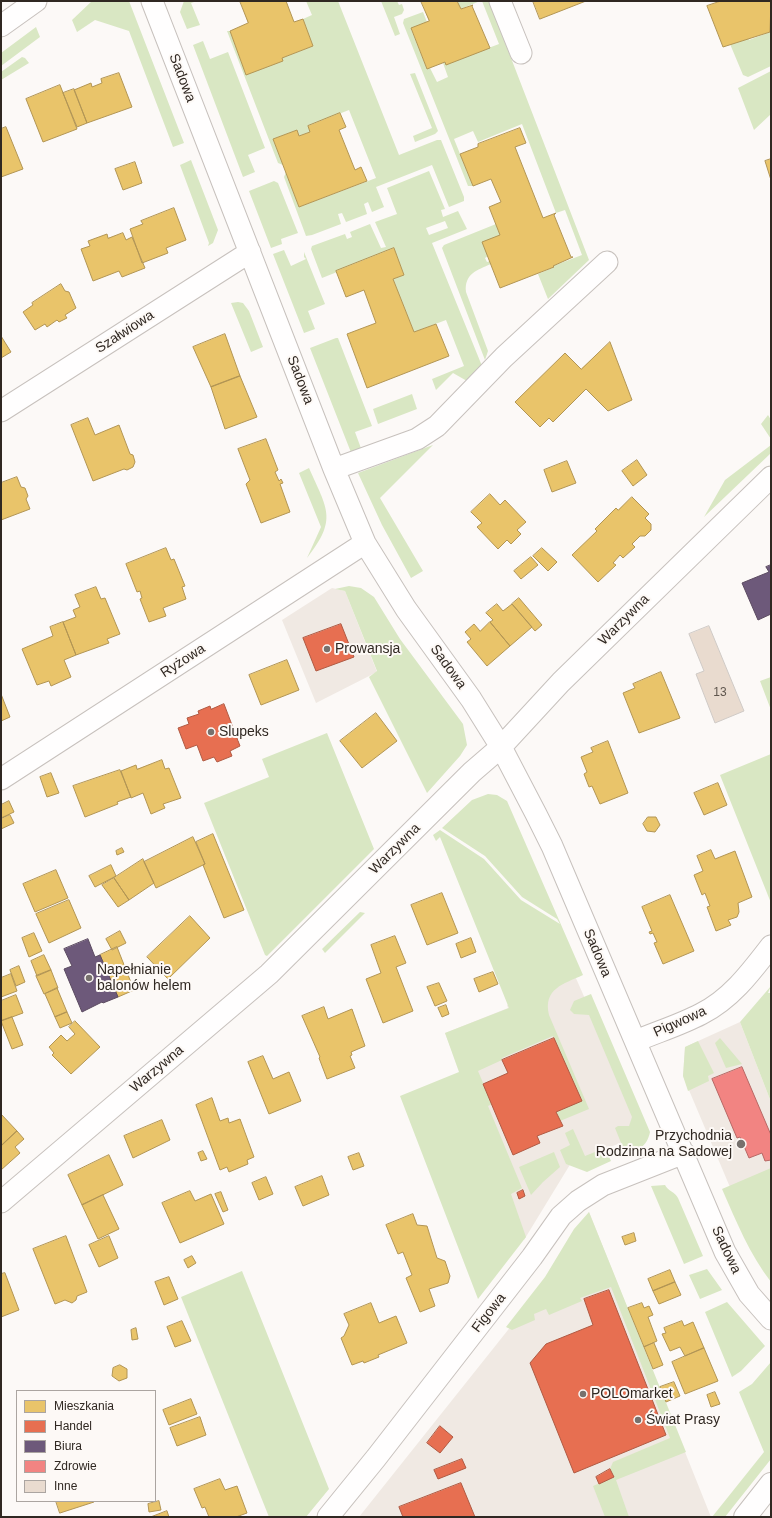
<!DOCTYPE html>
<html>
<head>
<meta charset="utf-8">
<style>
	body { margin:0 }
	#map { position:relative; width:772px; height:1518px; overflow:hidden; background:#fcf9f7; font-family:Helvetica,sans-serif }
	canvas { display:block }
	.frame { position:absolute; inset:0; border:2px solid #302822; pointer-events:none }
	.legend { position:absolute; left:16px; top:1390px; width:140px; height:112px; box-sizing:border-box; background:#fdf9f6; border:1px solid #aba5a1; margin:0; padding:5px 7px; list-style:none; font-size:12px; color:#302822 }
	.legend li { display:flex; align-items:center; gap:8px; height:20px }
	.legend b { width:20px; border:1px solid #aba5a1 }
</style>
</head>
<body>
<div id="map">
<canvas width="772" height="1518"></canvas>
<div class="frame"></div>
<ul class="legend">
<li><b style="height:11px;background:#e9c46a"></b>Mieszkania</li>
<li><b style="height:11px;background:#e76f51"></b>Handel</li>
<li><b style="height:11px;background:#6d597a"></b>Biura</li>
<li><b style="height:11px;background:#f28482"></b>Zdrowie</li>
<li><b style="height:11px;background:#e9dbcf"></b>Inne</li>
</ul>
</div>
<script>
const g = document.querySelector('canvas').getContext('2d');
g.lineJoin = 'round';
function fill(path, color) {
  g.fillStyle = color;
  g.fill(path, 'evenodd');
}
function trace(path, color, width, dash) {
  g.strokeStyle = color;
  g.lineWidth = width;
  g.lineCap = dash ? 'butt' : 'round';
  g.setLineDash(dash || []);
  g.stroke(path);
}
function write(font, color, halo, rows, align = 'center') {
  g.font = font + ' Helvetica,sans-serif';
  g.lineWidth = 4;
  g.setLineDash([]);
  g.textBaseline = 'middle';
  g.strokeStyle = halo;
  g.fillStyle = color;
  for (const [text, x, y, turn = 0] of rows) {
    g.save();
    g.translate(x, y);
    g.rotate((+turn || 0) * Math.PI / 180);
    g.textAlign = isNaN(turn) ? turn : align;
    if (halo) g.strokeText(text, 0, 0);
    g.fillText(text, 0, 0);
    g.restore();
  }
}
const built = new Path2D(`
	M332 588 345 591 377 672 316 703 282 620Z
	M575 976 639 1121 630 1139 571 1163 524 1240 445 1033 508 1008 507 1005Z
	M740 1022 771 1102V1199H735L683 1076 685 1047Z
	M589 1212 711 1517H359L543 1286Z`);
const green = new Path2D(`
	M92 1H129L184 143 173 147 129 31 95 20 77 32 72 20Z
	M184 1H197L191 3 200 25 187 29 180 12Z
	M306 1H338L399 155 437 140H441L464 197V201L449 207 432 165 376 187 384 207 372 212 368 202 364 204 367 214 346 222 342 213 338 214 341 224 312 235 306 236 284 177 286 172 299 207 376 178 349 110 308 126 310 132 299 136 297 130 273 139 283 165 278 163 227 31H230L246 74 283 61 282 58 313 46 303 19 312 15Z
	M381 1H397L399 5 402 4 404 10 402 14 394 17 400 34 395 36Z
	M457 1H480L461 9Z
	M482 1H489L589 260 548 299 538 274 554 267 553 266 582 255 565 210 556 213 522 124 478 142 473 131 454 139 473 186H468L403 23 404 19 423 12 427 22 411 29 427 69 430 68 437 82 448 77 443 63 445 62 446 64 499 44Z
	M36 27 40 37 1 66V53Z
	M769 29H771V66L748 77 743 75 730 44 748 37 749 40 770 32Z
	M203 41 210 59 228 52 265 148 248 155 255 172 243 177 193 45Z
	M22 57 25 58 29 63 1 80V72Z
	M771 71V114L754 130 738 88Z
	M415 73 438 131 435 134 415 142 413 136 432 128 410 74Z
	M191 160 218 230 213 243 208 246 209 243 180 165Z
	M429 171 445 209 441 210 443 217 458 211 467 229 432 243 482 366 467 381 453 373 436 390 432 379 464 366 446 320 414 332 393 279 404 275 394 248 336 271 337 272 322 278 311 249 312 246 345 234 347 239 352 237 350 232 370 224 381 248 386 247 375 222 397 214 387 188ZM445 221 448 228 429 235 426 228Z
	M274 181 278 183 298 233 281 239 282 244 271 248 249 191Z
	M496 224 500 235 488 256 485 258 487 262 490 261 491 264C477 270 464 274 466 292L488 351 485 360 442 248 444 245Z
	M284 250 291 266 306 259 304 257V252L325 304 308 311 315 329 304 333 273 254Z
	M238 302 243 303 249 311 263 347 251 352 231 303Z
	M336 338H338L372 426 355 432 362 451 352 455 310 348Z
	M412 394 417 409 378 424 373 409Z
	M768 415 771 420V439L761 424Z
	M433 445 380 498 423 571 411 578 382 525 358 473Z
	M771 445V453L704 517 725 480Z
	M309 468C327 509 338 519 307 558L321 527 299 473Z
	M349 586 361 588 374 597 400 639 463 724 467 745 460 756 427 793 369 677 377 671 345 591 335 589Z
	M771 677V710L760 681Z
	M327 733 374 849 267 956 265 955 204 803 269 777 262 759Z
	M771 754V903L720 775Z
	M488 794 497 795 507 801 583 975C563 984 543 989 549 1015L589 1109 560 1121 556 1112 582 1101 553 1036 502 1058V1060L478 1071 492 1104 488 1106 522 1188 511 1194 526 1237 478 1299 400 1096 459 1072 445 1033 509 1008 440 837 436 841 433 835 440 830 484 859 521 900 560 924 557 919 522 897 485 856 442 828 472 800Z
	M360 912 365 913 325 953 322 949Z
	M771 986 768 993H771V1102L740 1022Z
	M591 994 650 1132C647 1147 638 1150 626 1155L615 1128 618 1126H629L632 1117 589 1015 574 1014 570 1010 574 1001Z
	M720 1038 742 1064 726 1068 715 1043Z
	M698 1041 714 1073 708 1076 709 1081 688 1091 683 1076 685 1047Z
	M573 1129 585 1156 605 1148 611 1161 587 1172 566 1164 560 1150 570 1145 565 1133Z
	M554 1152 560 1167 543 1182 531 1195 519 1167Z
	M771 1168V1282C750 1255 736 1221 722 1189Z
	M665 1185C668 1191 675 1192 678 1198L703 1256 684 1264 651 1186Z
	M589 1212 686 1452 616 1480 629 1517H605L593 1486 614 1477 610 1469 613 1462 670 1438 611 1287 580 1298 582 1301 549 1315 546 1309 534 1314 535 1320 512 1330 506 1327 545 1277 574 1229Z
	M707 1269 722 1290 700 1299 689 1275Z
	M242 1271 329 1489 306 1517H269L181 1297Z
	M727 1302 765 1346 741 1371 732 1377 705 1312Z
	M771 1362V1459L725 1517H712L764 1452 739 1392 752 1384Z`);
const homes = new Path2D(`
	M240 1H286L294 22 303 19 313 46 282 58 283 61 246 75 230 31 248 23Z
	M421 1H457L461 9 473 5 472 6 490 48 446 65 445 62 427 69 411 28 429 21Z
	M533 1H586L540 19Z
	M721 1H771L770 32 723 47 707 6Z
	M119 73 132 107 87 123 74 90 91 83 92 87 102 83 101 79Z
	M60 85 77 129 43 142 26 99Z
	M74 89 87 123 77 127 63 93Z
	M340 113 346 127 339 130 355 170 361 167 367 181 299 207 273 139 297 130 299 136 310 132 308 126Z
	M6 127 23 169 1 177V129Z
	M520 128 526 143 515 147 543 218 556 213 554 215 571 257H573L553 266 554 267 500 288 482 242 500 235 489 207 501 202 491 179 473 186 460 154 478 147V144Z
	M771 159V180L765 161Z
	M135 162 142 183 123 190 115 169Z
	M174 208 186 240 166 248 168 253 142 263 130 229 143 224 141 221Z
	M123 233 126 240 132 237 145 268 122 277 119 271 93 281 81 249 90 246 88 241 107 234 108 238Z
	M394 248 404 275 393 279 414 332 436 324 449 356 367 388 347 334 376 323 364 290 346 297 336 271Z
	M61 284 65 291 69 292 76 308 65 315 67 318 59 322 57 320 47 327 45 324 35 330 23 312 33 305 32 303Z
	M225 334 240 376 211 387 193 347Z
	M1 336 11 352 1 358Z
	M610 342 632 400 608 411 586 389 553 422 549 418 540 427 515 402 565 353 581 369Z
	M240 376 257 417 225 429 211 387Z
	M88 418 95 435 119 425 130 454 133 455 135 462 133 467 127 470 124 469 93 481 71 425Z
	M266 439 278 470 275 472 279 481 281 479 283 483 280 484 290 512 261 523 246 484 250 480 238 449Z
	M637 460 647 475 633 486 622 471Z
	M567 461 576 483 552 492 544 470Z
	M17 477 21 487 25 488 28 496 26 499 30 509 1 520V483Z
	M490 494 500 505 505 500 526 522 517 530 521 534 511 544 507 540 498 549 477 527 482 523 471 512Z
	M632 497 649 514 645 518 651 524V530L645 536H640L632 544 635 547 623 558 620 555 613 563 616 565 598 582 572 555 597 531 595 529 616 508 618 510Z
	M166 548 171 560 174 559 185 586 182 587 186 599 163 608 166 616 149 622 140 599 142 598 140 591 137 592 126 564Z
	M542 548 557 562 548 571 533 556Z
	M531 557 538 565 521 579 514 571Z
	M96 587 101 599 105 598 120 634 107 639 109 643 76 655 63 622 76 617 73 610 80 607 75 595Z
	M519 598 542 625 535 631 512 604Z
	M497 604 503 611 512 604 532 627 510 646 490 622 493 620 486 613Z
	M63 622 76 655 64 660 71 677 51 686 49 681 37 685 22 649 53 636 50 627Z
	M490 622 510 646 487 666 467 642 471 639 465 632 474 624 480 631Z
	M287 660 299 690 261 705 249 675Z
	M661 672 680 718 639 733 623 693 635 688 633 684Z
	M1 694 10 717 1 721Z
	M376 713 397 741 362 768 340 741Z
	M608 741 628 793 600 804 592 786 589 787 584 774 587 772 581 757 593 752 591 748Z
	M162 760 165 769 169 768 181 798 163 804 165 808 151 814 143 793 131 798 121 771 136 765 137 769Z
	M120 770 131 797 117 802 118 804 85 817 73 786Z
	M51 773 59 793 47 797 40 777Z
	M718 783 727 805 704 815 694 793Z
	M9 801 14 812 1 818V805Z
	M10 815 14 823 1 829V819Z
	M648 817H656L660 825 655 832 647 831 643 824Z
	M213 834 244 910 224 918 203 865 205 864 196 842Z
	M193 837 205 864 156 888 144 862Z
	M122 848 124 852 117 855 116 851Z
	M711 850 715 859 735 851 752 897 738 903 739 912 737 917 728 920 731 925 716 931 707 907 710 906 705 893 702 895 694 875 703 871 697 856Z
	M143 859 154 883 129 900 114 878Z
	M111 865 116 876 95 887 89 876Z
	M56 870 68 898 35 912 23 884Z
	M114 878 129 900 118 907 102 885Z
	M442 893 458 933 427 945 411 905Z
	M670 895 694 951 663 964 654 943 657 942 653 933 650 934 649 932 652 931 642 907Z
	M69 900 81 928 49 943 36 914Z
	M190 916 210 938 168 979 147 957Z
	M120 931 126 943 112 950 106 939Z
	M34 933 42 951 29 957 22 938Z
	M395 936 406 963 396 967 413 1011 383 1023 366 979 381 973 371 945Z
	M471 938 476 952 461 958 456 944Z
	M117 947 134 990 118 997 100 955Z
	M44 955 51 970 37 976 31 961Z
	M19 966 25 982 16 986 10 970Z
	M51 970 58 988 44 994 36 976Z
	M493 972 498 984 479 992 474 979Z
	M11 974 17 991 1 997V978Z
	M439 983 447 1001 435 1006 427 987Z
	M57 988 67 1012 55 1017 45 994Z
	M16 995 23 1013 1 1021V1001Z
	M446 1005 449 1014 442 1017 438 1008Z
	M324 1007 328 1019 352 1009 365 1046 351 1052 352 1055 350 1056 355 1068 327 1079 319 1058 320 1057 302 1016Z
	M67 1012 72 1023 60 1028 55 1017Z
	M12 1017 23 1045 12 1049 1 1021Z
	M75 1021 100 1047 71 1074 52 1055 54 1053 49 1047 61 1035 67 1041 75 1034 69 1027Z
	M263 1056 273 1079 289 1072 301 1101 269 1114 248 1062Z
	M212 1098 220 1121 228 1118 229 1123 240 1119 254 1157 247 1160 248 1164 229 1172 227 1167 220 1170 196 1105Z
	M1 1114 17 1131 1 1146Z
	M162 1120 170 1140 133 1158 124 1136Z
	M17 1131 24 1139 15 1147 20 1153 1 1170V1146Z
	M203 1151 207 1159 201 1161 198 1153Z
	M359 1153 364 1166 353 1170 348 1157Z
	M109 1155 123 1185 82 1205 68 1175Z
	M322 1176 329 1195 303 1206 295 1187Z
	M266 1177 273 1194 259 1200 252 1183Z
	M190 1191 195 1201 211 1194 224 1224 180 1243 162 1203Z
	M221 1192 228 1210 223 1212 215 1194Z
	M103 1195 119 1229 98 1239 82 1205Z
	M413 1214 417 1225 427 1226 437 1258 445 1261 450 1276 448 1283 429 1289 435 1306 420 1312 406 1278 412 1275 403 1252 398 1254 386 1225Z
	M634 1233 636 1241 625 1245 622 1237Z
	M66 1236 87 1292 77 1296 76 1300 72 1303 65 1300 55 1304 33 1249Z
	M109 1236 118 1258 99 1267 89 1245Z
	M192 1256 196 1263 188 1268 184 1260Z
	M670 1270 675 1282 653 1291 648 1279Z
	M5 1273 19 1310 1 1317V1274Z
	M169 1277 178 1299 164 1305 155 1282Z
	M675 1282 681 1295 659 1304 653 1291Z
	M371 1303 379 1323 396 1316 407 1343 378 1355 379 1357 364 1363 363 1361 352 1365 341 1338 344 1336 349 1325 344 1314Z
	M642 1303 644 1308 649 1306 653 1315 648 1317 657 1341 644 1347 628 1308Z
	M182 1321 191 1341 175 1347 167 1327Z
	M682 1321 684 1326 693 1322 704 1348 685 1356 680 1347 670 1351 662 1334 666 1333 664 1328Z
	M136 1328 138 1339 132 1340 131 1330Z
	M654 1343 663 1365 653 1369 644 1347Z
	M704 1348 718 1381 685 1394 672 1362Z
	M120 1365 127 1369V1378L119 1381 112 1376 113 1368Z
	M674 1382 680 1396 666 1402 660 1387Z
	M715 1392 720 1404 711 1407 707 1395Z
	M191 1399 197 1414 169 1425 163 1410Z
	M200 1417 206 1435 177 1446 170 1428Z
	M220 1479 225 1490 237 1486 247 1513 236 1517H209L205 1507 202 1508 194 1489Z
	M56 1501H93L94 1502 60 1513Z
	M159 1501 161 1510 149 1512 148 1504Z
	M167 1511 169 1517H151Z`);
const shops = new Path2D(`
	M341 624 354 657 316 671 303 638Z
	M224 704 240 746 230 751 232 756 217 762 214 757 203 761 197 745 186 749 178 728 189 724 187 718 199 714 198 711 210 706 211 709Z
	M554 1038 582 1101 556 1112 563 1126 537 1136 540 1143 513 1155 483 1084 508 1073 502 1060Z
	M523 1190 525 1196 519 1199 517 1193Z
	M609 1290 666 1435 574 1473 530 1363 546 1344 593 1325 584 1299Z
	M440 1426 453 1437 440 1453 427 1443Z
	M462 1459 466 1468 438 1479 434 1470Z
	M610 1469 614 1477 599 1484 596 1477Z
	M461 1483 475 1517H403L399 1507Z`);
const offices = new Path2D(`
	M771 565V614L758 620 742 583 769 572 766 567Z
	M88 939 95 957 100 955 118 997 103 1003 102 1002 82 1012 64 969 72 966 64 949Z`);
const health = new Path2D(`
	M742 1067 771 1135V1160L765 1161 762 1153 749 1158 740 1137 737 1138 712 1079Z`);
const building = new Path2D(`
	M709 626 744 711 715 723 696 674 704 671 689 634Z`);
const minor = new Path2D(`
	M152 1 334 469 365 543 406 609 471 699 501 747 536 814 552 846 725 1252 749 1294 771 1319
	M500 1 521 53
	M1 26 36 1
	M1 411 250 252
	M334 469 417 439 437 426 504 357 607 262
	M1 779 365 543
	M636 1041C657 1032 680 1025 701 1014 731 999 751 972 771 946
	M1 1202 269 974 472 772 501 747 561 682 771 477
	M328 1517 376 1458 532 1257 561 1216 578 1201 603 1185 684 1153`);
const secondary = new Path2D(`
	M745 1517 771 1484`);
const markers = [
	[327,649,4,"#77716d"],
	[211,732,4,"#77716d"],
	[89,978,4,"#77716d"],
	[741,1144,5,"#77716d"],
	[583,1394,4,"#77716d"],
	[638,1420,4,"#77716d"]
];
const numberNames = [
	["13",720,693]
];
const streetNames = [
	["Sadowa",182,78,69],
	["Szałwiowa",125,332,-33],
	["Sadowa",300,380,69],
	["Warzywna",624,620,-45],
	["Ryżowa",183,661,-33],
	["Sadowa",448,667,54],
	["Warzywna",395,849,-45],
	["Sadowa",597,953,67],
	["Pigwowa",680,1022,-24],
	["Warzywna",157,1069,-40],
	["Sadowa",726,1250,65],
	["Figowa",489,1313,-52]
];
const poiNames = [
	["Prowansja",335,649],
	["Slupeks",219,732],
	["Napełnianie",97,970],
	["balonów helem",97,986],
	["Przychodnia",732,1136,"right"],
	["Rodzinna na Sadowej",732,1152,"right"],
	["POLOmarket",591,1394],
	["Świat Prasy",646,1420]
];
fill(built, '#f0e9e3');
fill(green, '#d9e7c3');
fill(homes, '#e9c46a');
trace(homes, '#b29554', 1);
fill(shops, '#e76f51');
trace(shops, '#b05a43', 1);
fill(offices, '#6d597a');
trace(offices, '#5b4a60', 1);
fill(health, '#f28482');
trace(health, '#b86865', 1);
fill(building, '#e9dbcf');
trace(building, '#cfcac6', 1);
trace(minor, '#c7c1bd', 23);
trace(secondary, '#c7c1bd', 24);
trace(minor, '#fffefe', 21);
trace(secondary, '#fffefe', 22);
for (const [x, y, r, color] of markers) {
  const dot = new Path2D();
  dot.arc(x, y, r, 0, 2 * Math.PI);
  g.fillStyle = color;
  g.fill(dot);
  trace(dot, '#fdf9f6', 1.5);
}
write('12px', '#5e554d', null, numberNames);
write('14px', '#302822', '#fdf9f6', streetNames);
write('14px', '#302822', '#fdf9f6', poiNames, 'left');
</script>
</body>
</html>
